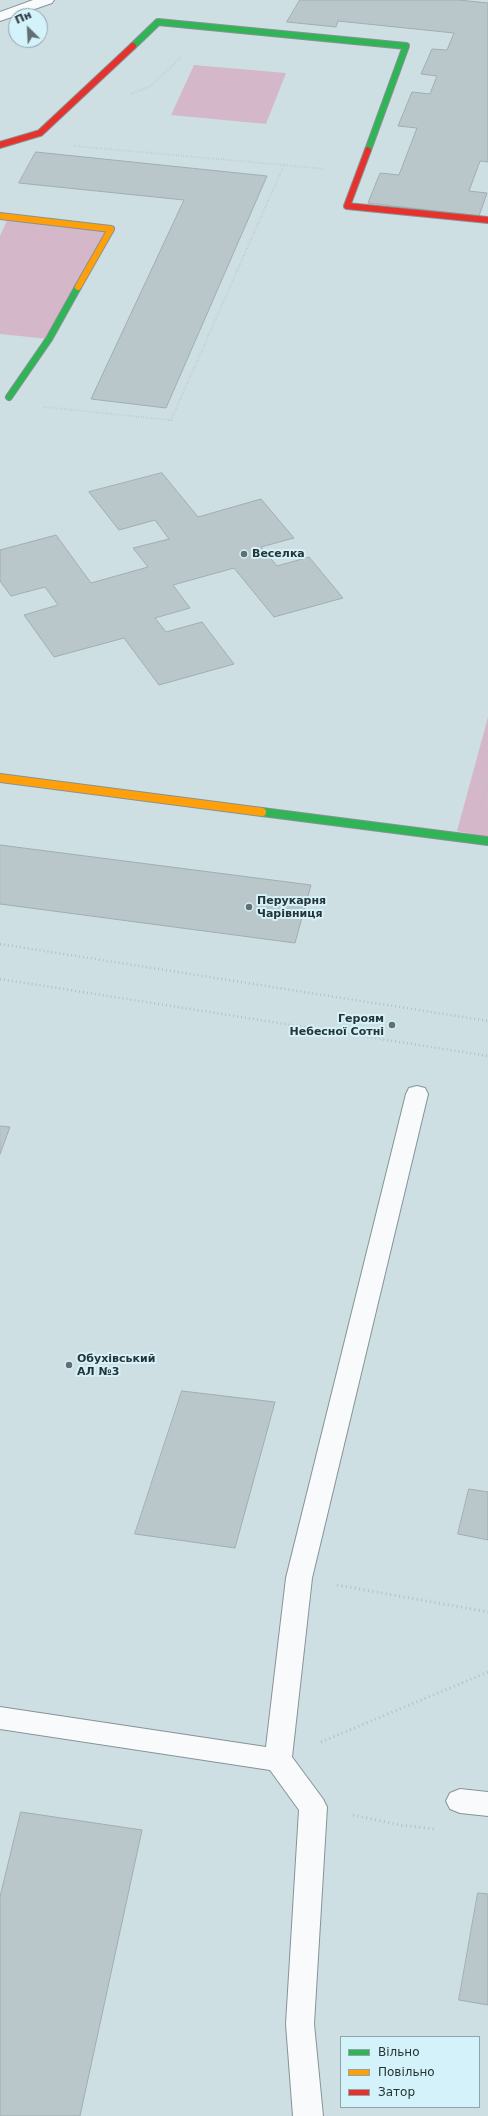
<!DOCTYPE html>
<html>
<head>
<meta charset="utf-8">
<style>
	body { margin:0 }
	#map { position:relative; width:488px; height:2116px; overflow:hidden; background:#cedfe4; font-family:"DejaVu Sans",sans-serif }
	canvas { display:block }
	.legend { position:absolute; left:340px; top:2036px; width:140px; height:72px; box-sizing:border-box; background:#d3f2f9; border:1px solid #8ea6ab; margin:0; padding:5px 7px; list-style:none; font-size:12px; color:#273336 }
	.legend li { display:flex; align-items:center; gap:8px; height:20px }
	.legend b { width:20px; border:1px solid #8ea6ab }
	.north { position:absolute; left:8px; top:8px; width:40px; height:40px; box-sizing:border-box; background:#d3f2f9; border:1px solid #8ea6ab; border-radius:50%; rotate:336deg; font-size:11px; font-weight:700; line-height:16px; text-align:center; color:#273336 }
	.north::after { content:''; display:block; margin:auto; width:14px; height:18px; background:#616f73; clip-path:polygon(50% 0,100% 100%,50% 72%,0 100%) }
</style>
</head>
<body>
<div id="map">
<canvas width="488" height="2116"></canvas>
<ul class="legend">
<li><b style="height:5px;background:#30b455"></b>Вільно</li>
<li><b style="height:5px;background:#ff9f0a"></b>Повільно</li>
<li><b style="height:5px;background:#e5322d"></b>Затор</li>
</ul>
<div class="north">Пн</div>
</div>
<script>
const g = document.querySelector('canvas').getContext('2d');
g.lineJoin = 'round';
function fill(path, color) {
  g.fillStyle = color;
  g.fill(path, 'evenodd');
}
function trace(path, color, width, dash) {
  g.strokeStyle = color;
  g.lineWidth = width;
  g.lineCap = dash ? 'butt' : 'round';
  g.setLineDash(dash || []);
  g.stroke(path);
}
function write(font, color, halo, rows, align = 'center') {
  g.font = font + ' "DejaVu Sans",sans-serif';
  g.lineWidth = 4;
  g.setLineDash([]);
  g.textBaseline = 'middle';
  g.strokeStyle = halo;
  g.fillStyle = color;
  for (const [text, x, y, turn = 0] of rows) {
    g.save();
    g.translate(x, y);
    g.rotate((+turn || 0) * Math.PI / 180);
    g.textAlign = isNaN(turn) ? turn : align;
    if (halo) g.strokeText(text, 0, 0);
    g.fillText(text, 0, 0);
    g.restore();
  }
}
const green = new Path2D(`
	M194 65 286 73 266 124 171 115Z
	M8 218 111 229 49 339 0 334V236Z
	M488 717V837L457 831Z`);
const building = new Path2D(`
	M300 0H459L488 3V162L480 161 469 191 487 193 479 216 368 203 380 173 399 175 417 128 398 126 412 92 430 94 437 76 421 74 432 49 447 50 454 33 338 21 336 27 287 22Z
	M36 152 267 176 166 408 91 399 184 200 19 183Z
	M162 473 198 517 261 499 294 538 261 547 277 566 309 557 343 598 274 617 234 568 173 585 190 608 155 618 166 632 202 622 234 664 159 685 124 638 54 657 24 615 58 605 45 587 11 596 0 581V550L56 535 91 583 148 567 133 548 169 539 155 520 119 530 89 492Z
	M0 845 311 885 295 943 0 904Z
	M0 1126 10 1127 0 1154Z
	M182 1391 275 1402 235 1548 135 1534Z
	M469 1489 488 1492V1540L458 1534Z
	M21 1812 142 1830 80 2116H0V1897Z
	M478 1893 488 1894V2005L459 2000Z`);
const pathFar2 = new Path2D(`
	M131 94 151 86 182 56
	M74 146 284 165
	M44 407 171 420 284 165 324 169`);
const pathFar1 = new Path2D(`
	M481 806 488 780
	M0 944 488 1021
	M0 979 488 1056`);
const path = new Path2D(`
	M337 1585 488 1612
	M321 1742 488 1672
	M353 1815 400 1825 434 1829`);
const lane = new Path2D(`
	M417 1086 425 1088 428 1094 312 1578 292 1757 323 1799 327 1807 314 2024 323 2116H293L286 2024 299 1810 270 1770 0 1729V1707L266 1747 286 1578 406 1094 409 1088Z
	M460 1789 488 1792V1816L460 1813 450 1809 446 1801 450 1793Z`);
const street = new Path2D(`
	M33 0H54L52 3 0 21V12Z`);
const fastFar1 = new Path2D(`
	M133 46 158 22 406 46 368 150
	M9 397 49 339 78 287`);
const fast = new Path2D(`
	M262 812 488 841`);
const slowFar1 = new Path2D(`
	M0 216 111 229 78 287`);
const slow = new Path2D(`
	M0 778 262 812`);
const jam = new Path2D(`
	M0 145 40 133 133 46
	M368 150 347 206 488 220`);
const markers = [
	[244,554,4,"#616f73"],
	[249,907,4,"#616f73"],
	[392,1025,4,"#616f73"],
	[69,1365,4,"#616f73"]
];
const poiNames = [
	["Веселка",252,554],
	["Перукарня",257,901],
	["Чарівниця",257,914],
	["Героям",384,1019,"right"],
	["Небесної Сотні",384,1032,"right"],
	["Обухівський",77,1359],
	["АЛ №3",77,1372]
];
fill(green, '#d4b8c9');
fill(building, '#b9c6ca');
trace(building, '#a0aeb1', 1);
trace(lane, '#869396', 2);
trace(street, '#869396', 2);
trace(fastFar1, '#869396', 8);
trace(fast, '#869396', 10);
trace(slowFar1, '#869396', 8);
trace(slow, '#869396', 10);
trace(jam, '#869396', 8);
trace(pathFar2, '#b7bebf', 2, [0.5, 2]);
trace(pathFar1, '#b7bebf', 2.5, [1, 3]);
trace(path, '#b7bebf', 3, [1, 3.5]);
fill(lane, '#f8fafb');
fill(street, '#f8fafb');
trace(fastFar1, '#30b455', 6);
trace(fast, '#30b455', 8);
trace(slowFar1, '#ff9f0a', 6);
trace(slow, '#ff9f0a', 8);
trace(jam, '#e5322d', 6);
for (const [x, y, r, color] of markers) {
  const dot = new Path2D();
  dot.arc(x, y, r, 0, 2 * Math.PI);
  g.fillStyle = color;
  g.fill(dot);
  trace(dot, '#d3f2f9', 1.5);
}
write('bold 11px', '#273336', '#d3f2f9', poiNames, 'left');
</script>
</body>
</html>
